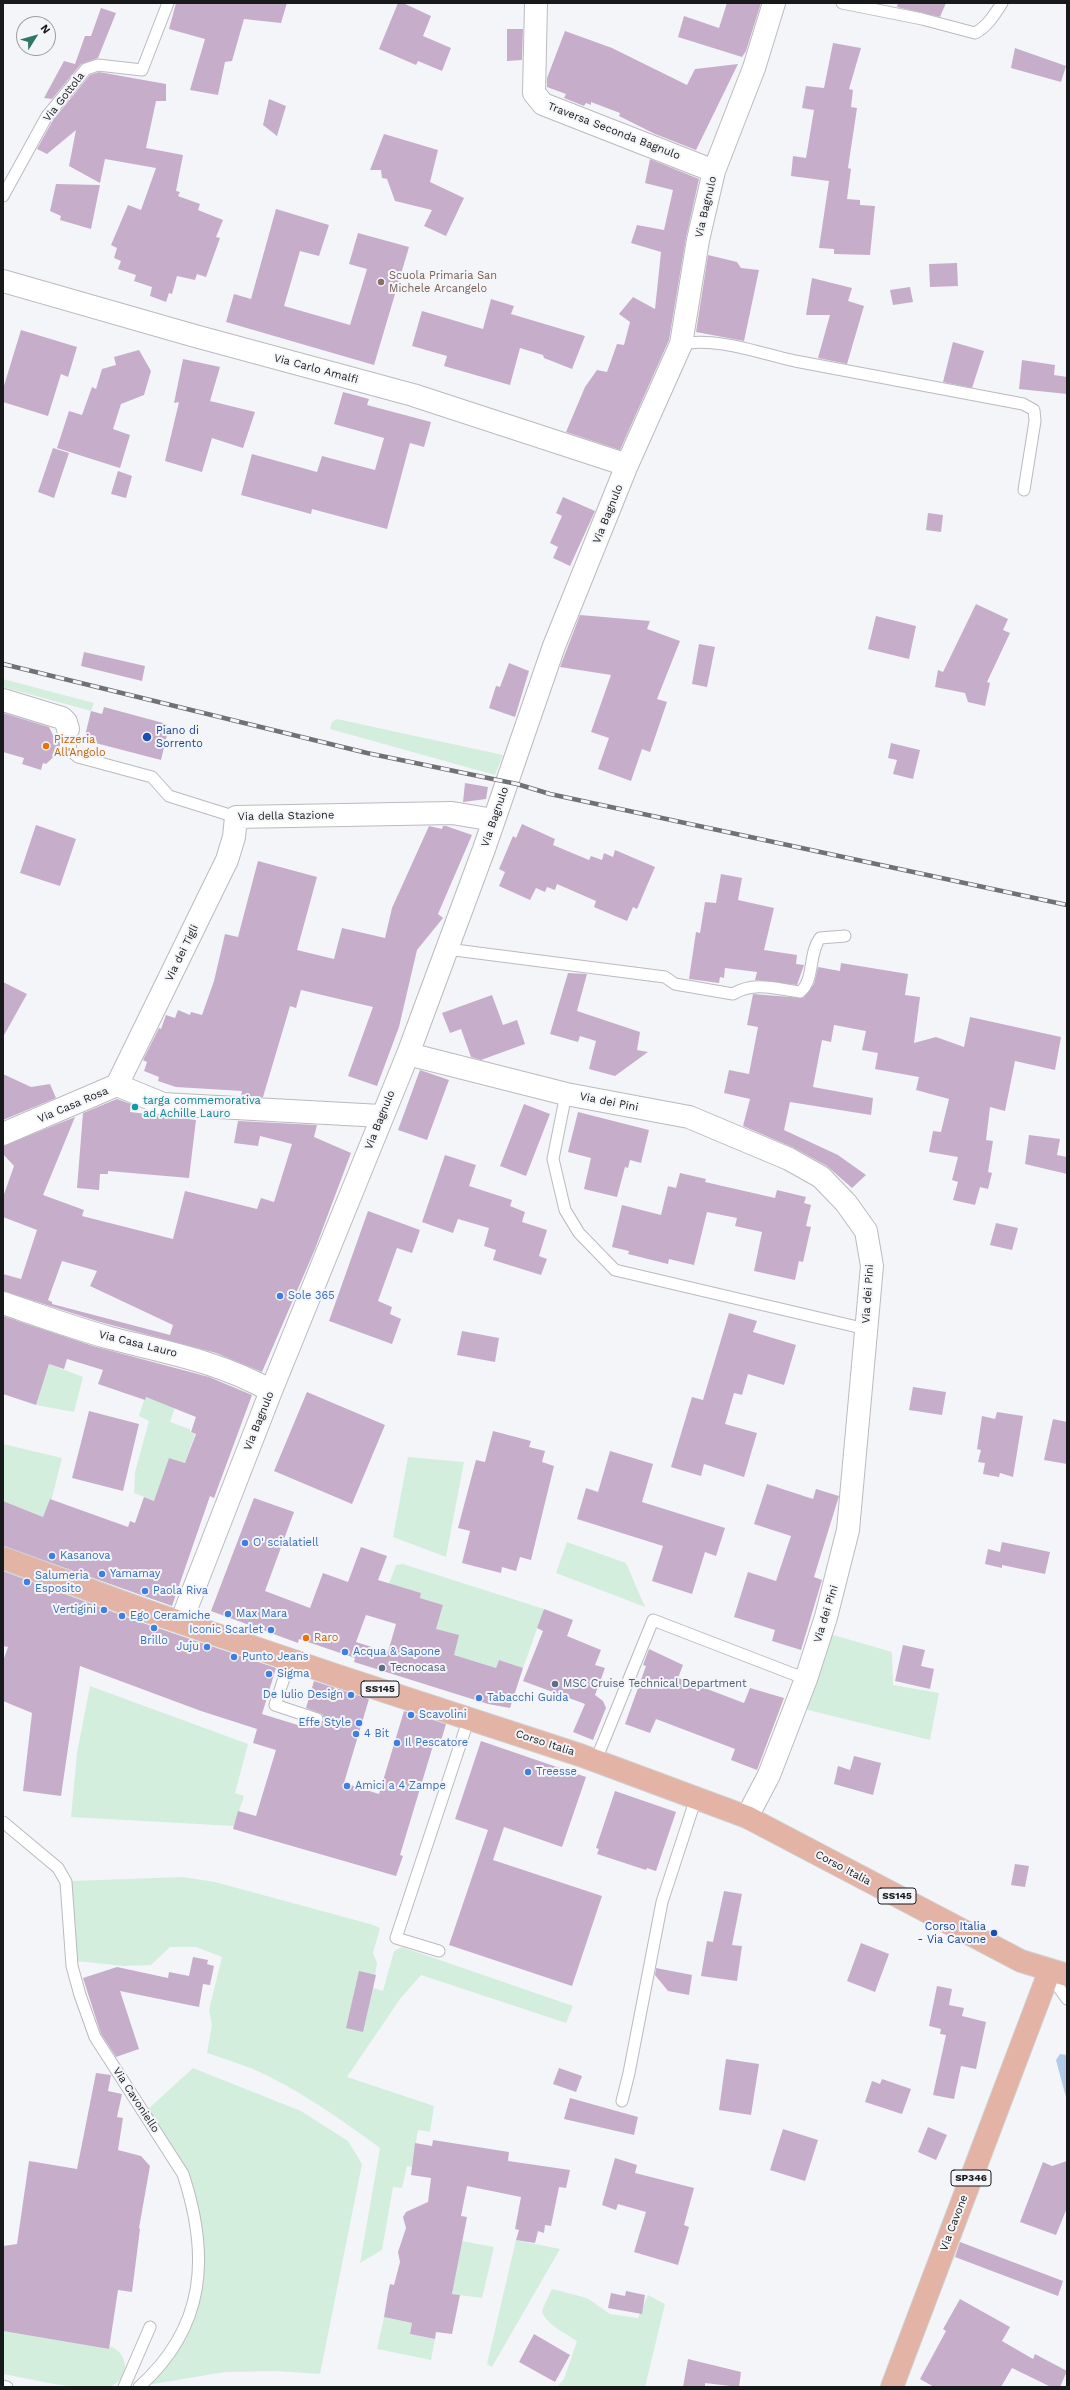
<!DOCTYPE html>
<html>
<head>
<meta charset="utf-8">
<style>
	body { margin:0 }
	#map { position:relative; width:1070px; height:2390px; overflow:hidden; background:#f4f5f9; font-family:"Work Sans",sans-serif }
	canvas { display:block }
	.frame { position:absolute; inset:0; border:4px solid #18191a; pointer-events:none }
	.north { position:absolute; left:16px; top:16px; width:40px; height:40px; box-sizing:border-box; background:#f4f5f9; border:1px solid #9c9da0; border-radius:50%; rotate:53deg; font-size:11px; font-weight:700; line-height:16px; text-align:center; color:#18191a }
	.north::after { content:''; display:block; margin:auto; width:14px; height:18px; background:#31766a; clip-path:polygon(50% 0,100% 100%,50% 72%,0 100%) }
</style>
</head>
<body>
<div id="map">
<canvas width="1070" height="2390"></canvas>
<div class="frame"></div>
<div class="north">N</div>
</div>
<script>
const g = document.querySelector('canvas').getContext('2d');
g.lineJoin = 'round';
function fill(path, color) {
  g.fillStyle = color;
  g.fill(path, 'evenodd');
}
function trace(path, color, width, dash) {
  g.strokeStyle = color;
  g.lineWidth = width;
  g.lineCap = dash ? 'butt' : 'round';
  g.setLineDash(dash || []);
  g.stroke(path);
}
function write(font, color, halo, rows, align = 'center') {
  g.font = font + ' "Work Sans",sans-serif';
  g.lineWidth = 4;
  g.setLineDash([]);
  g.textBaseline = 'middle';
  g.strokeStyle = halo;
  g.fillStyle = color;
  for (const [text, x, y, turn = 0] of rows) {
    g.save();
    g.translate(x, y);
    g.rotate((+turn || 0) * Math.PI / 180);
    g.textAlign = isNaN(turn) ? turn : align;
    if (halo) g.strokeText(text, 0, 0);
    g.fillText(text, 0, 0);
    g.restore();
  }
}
const green = new Path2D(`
	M3 679 94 703 91 711 3 687Z
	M337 719 503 755 495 775 330 729 332 722Z
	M49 1364 83 1377 74 1412 36 1405Z
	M145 1397 175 1407 170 1422 190 1429V1432L195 1434 185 1463 169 1458 162 1479 165 1505 134 1493 135 1472 149 1421 139 1416Z
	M3 1444 62 1458 52 1498 43 1517 3 1501Z
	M408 1457 464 1462 446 1557 393 1537Z
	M567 1542 626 1563 645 1607 556 1573Z
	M403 1564 544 1609 523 1668 499 1660 496 1668 463 1658 429 1653 443 1605 420 1598 421 1593 389 1584 396 1565Z
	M830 1634 892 1652 893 1685 939 1693 930 1740 804 1709Z
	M90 1686 248 1744 235 1793 244 1796 234 1826 71 1817 77 1753Z
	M183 1877 215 1882 370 1924 380 1928 373 1953 377 1963 373 1988 383 1991 394 1951 402 1947 573 2006 566 2023 421 1975 400 1999 347 2077 434 2106 430 2132 418 2130 412 2167 407 2166 402 2188 393 2187 382 2250 360 2263 380 2148C340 2119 299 2089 253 2069 238 2063 222 2058 207 2053L212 2025 209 2010 222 1957 196 1947H170L151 1965 124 1966 76 1961 70 1881Z
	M193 2068 301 2111 348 2141 362 2164 320 2374 276 2371 225 2372 147 2385 199 2300 194 2196 146 2111Z
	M516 2240 560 2249 492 2367 487 2364Z
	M462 2241 494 2247 482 2298 452 2294Z
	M552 2289 587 2298 610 2314 638 2318 648 2295 665 2304 645 2387H557L564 2379 577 2341C567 2334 543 2323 542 2310Z
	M384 2317 412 2323 410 2334 435 2339 431 2360 377 2349Z
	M3 2331 109 2349 110 2346C132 2355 129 2384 106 2387 72 2390 36 2380 3 2374Z`);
const water = new Path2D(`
	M1060 2054 1067 2055V2101L1056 2060Z`);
const building = new Path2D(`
	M176 3H287L281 23 244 19 232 61 225 62 218 95 190 90 205 39 169 29Z
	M398 3H403L431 16 423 36 451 48 442 71 418 61 416 65 379 49Z
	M727 3H761L746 51 742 57 678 37 684 16 719 28Z
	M898 3H946L940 17 897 7Z
	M101 8 116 13 98 58 81 64 52 99 44 98 64 61 75 64 85 36H91Z
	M507 29H523L522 60 507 61Z
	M565 31 612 48 687 85 695 69 738 64 696 150 655 134 619 116 620 113 591 102V105L586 103 584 106 564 98 566 94 547 87V78Z
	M833 43 861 48 849 89 853 90 851 107 857 108 848 168 851 169 847 199 860 200V205L875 206 870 255 834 254V249L819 248 829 181 791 176 793 156 806 158 814 110 802 108 806 86 824 88Z
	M1015 48 1066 66 1061 82 1011 68Z
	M99 72 166 84V101H156L146 148 183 155 176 191 180 192 178 196 200 204 198 210 223 220 216 237 220 238 206 277 197 274 195 280 177 276 172 294 169 293 166 302 150 296 152 287 134 281 136 275 118 269 121 261 114 258 117 248 111 245 128 205 141 210 156 168 105 159 100 183 69 166 76 130 47 154 37 149 53 120 90 75Z
	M269 99 286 106 277 136 263 125Z
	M384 134 438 150 430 182 464 198 446 236 424 226 432 210 395 201 387 179 382 178 381 170H370Z
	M650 159 699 179 686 238 669 340 620 450 566 432 585 387 597 370 607 372 617 344 624 345 630 322 619 314 633 297 655 309 661 252 631 243 637 225 664 230 673 190 645 183Z
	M56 184 100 185 91 229 60 220 61 216 50 211Z
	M276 209 329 225 319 256 300 251 284 306 350 325 367 269 349 264 358 233 409 247 374 365 226 322 234 294 251 299Z
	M708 255 737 262 741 268 759 270 744 341 696 332Z
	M957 263 958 286 930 287 929 264Z
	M812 278 852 288 848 301 864 306 847 364 818 358 830 315H806Z
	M910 287 913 302 893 305 890 290Z
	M491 299 514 306 511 314 585 336 572 369 544 358 543 355 520 348 510 385 444 366 447 356 412 346 422 311 483 329Z
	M21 330 77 347 68 377 61 374 48 416 3 402V389Z
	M953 342 984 351 972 388 943 382Z
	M139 350 151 371 144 395 121 404 113 429 130 435 120 468 57 448 69 411 82 415 92 387 96 389 102 369 116 365 114 357Z
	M183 359 220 367 210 401 255 412 243 448 212 438 202 472 165 461 179 402 174 403Z
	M1022 360 1055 365 1054 375 1067 377V394L1019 389Z
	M343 392 369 399 367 405 431 422 424 447 410 443 387 529 312 509 311 514 241 495 252 454 317 472 322 456 375 470 384 438 334 424Z
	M53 448 69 453 54 498 38 492Z
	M118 471 132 476 126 498 111 494Z
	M563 497 595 511 570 566 553 558 558 547 550 543 562 516 556 513Z
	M928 513 943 515 941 532 926 530Z
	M976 604 1008 619 1003 630 1010 633 987 682 990 683 985 706 968 702 965 693 935 687 938 670 943 672Z
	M580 615 650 621 647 629 680 641 657 699 667 702 650 752 642 749 631 781 598 769 609 738 591 732 611 675 560 667Z
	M876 616 916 626 909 659 868 649Z
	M699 644 715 647 707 687 692 684Z
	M84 652 145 666 142 681 81 666Z
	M509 663 529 671 515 717 489 708 496 686 500 687Z
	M104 707 167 724 165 730 168 731 161 760 84 740 91 711 102 714Z
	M3 713 49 727 55 739 61 741 58 753 46 764 43 763 41 770 22 764 24 758 3 752Z
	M891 743 920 750 913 779 893 774 897 760 888 758Z
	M465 783 488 787 486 799 463 802Z
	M522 824 555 839 553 845 589 860 591 856 602 860 604 853 613 857 615 850 655 867 637 909 633 907 627 921 594 907 596 901 557 884 555 890 547 887 545 892 536 888 530 900 499 886 505 872 499 869 513 836 516 838Z
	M36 825 76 839 60 886 20 873Z
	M429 826 442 829 443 826H446L472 835 438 914 443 918 417 950 399 1027 377 1086 348 1076 373 1007 301 990 296 1008 290 1006 263 1097 241 1096 242 1091 176 1087 158 1081 159 1077 144 1071 147 1062 143 1060 159 1028 161 1029 166 1015 175 1018 178 1010 190 1015 191 1012 202 1015 214 981 225 934 238 937 258 861 317 877 297 950 334 959 342 928 385 938 392 908Z
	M721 874 742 878 738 900 774 908 764 950 797 955 796 964 804 965 797 985 755 980 757 972 725 968 724 978 720 977 719 983 689 979 696 932 700 933 705 902 716 903Z
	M841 963 908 974 905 995 920 997 914 1043 936 1037 964 1047 970 1017 1061 1037 1055 1070 1015 1061 1005 1111 990 1107 986 1140 993 1141 988 1172 992 1173 988 1189 980 1187 975 1205 953 1200 958 1182 952 1180 958 1157 929 1152 933 1131 941 1132 949 1099 916 1090 919 1077 875 1069 878 1053 862 1050 866 1031 834 1025 831 1042 822 1040 813 1087 873 1098 871 1115 790 1102 784 1130 838 1155 866 1175 852 1188 827 1166 794 1148 743 1126 750 1099 724 1093 729 1070 749 1074 758 1027 747 1025 753 994 803 998 814 984 818 967 840 971Z
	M568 973 587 974 577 1011 640 1032 637 1050 648 1052 615 1076 589 1069 596 1041 580 1036 578 1042 550 1034Z
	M3 982 27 994 3 1037Z
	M492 995 503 1025 517 1020 525 1044 481 1060 471 1057 461 1029 450 1033 442 1013Z
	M420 1070 449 1080 427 1140 398 1130Z
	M3 1074 31 1087 50 1084 56 1098 3 1120Z
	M117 1099 131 1104 130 1112 196 1120 189 1178 108 1171V1174H100L99 1190 77 1188 83 1113Z
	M524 1104 550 1114 526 1176 500 1166Z
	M578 1112 649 1130 641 1163 630 1160 628 1168 625 1167 617 1197 584 1189 591 1158 568 1152Z
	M75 1117 43 1195 84 1210 82 1216 173 1239 185 1191 257 1209 261 1198 274 1202 292 1144 260 1136 258 1146 234 1143 238 1121 317 1125 314 1137 351 1153 315 1249 262 1372 216 1353 100 1322 3 1291V1274L21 1279 37 1230 3 1217V1197L14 1166 3 1154V1146ZM62 1261 97 1271 90 1286 173 1325 170 1335 52 1304V1302L48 1300Z
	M1029 1135 1060 1139 1057 1155 1067 1157V1174L1025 1164Z
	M445 1155 476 1165 469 1186 512 1200 510 1206 525 1212 522 1222 547 1230 539 1256 547 1259 541 1275 493 1260 496 1250 484 1246 489 1228 458 1219 453 1233 422 1222Z
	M680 1173 706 1179 705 1182 775 1198 777 1190 806 1197 804 1203 811 1205 806 1226 811 1227 803 1262 799 1261 795 1280 754 1271 762 1232 735 1226 737 1218 707 1212 694 1265 669 1259 668 1264 628 1254 629 1251 612 1247 622 1205 661 1215 668 1186 676 1188Z
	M368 1211 420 1230 412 1253 397 1248 378 1301 392 1307 390 1314 401 1319 392 1344 329 1321Z
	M996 1223 1018 1228 1012 1250 990 1245Z
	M729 1313 757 1321 753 1332 796 1345 784 1385 748 1374 742 1395 734 1393 725 1424 757 1433 744 1477 704 1464 701 1476 671 1467 692 1397 703 1400Z
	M3 1316 93 1346 209 1377 252 1395 214 1498 210 1496 172 1606 3 1546V1501L43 1517 50 1499 128 1527 130 1521 135 1523 144 1497 154 1501 169 1458 185 1463 196 1434 191 1432 196 1417 146 1397 145 1400 98 1384 103 1370 67 1359 64 1369 49 1364 36 1405 3 1394Z
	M462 1331 499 1338 495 1362 457 1355Z
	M913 1387 946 1392 942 1415 909 1410Z
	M307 1392 385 1425 352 1504 274 1471Z
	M89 1411 139 1424 123 1491 72 1478Z
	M997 1412 1023 1416 1013 1477 1000 1473 999 1477 983 1474 985 1463 978 1462 981 1450 977 1449 982 1416 995 1419Z
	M1053 1419 1067 1422V1464L1044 1460Z
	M493 1431 531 1441 529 1447 545 1451 542 1462 554 1466 531 1560 520 1557 516 1571 502 1567 501 1573 462 1563 470 1531 458 1528 476 1460 485 1462Z
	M610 1451 653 1464 642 1502 725 1528 716 1556 705 1552 692 1594 652 1581 663 1546 577 1519 586 1488 598 1492Z
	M767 1484 813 1499 816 1489 839 1496 814 1577 822 1580 801 1650 772 1641 775 1630 734 1617 748 1572 776 1581 791 1536 754 1524Z
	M254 1498 294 1512 265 1591 310 1608 323 1573 348 1582 361 1547 387 1556 378 1580 421 1593 420 1598 443 1605 436 1629 459 1635 454 1655 496 1668 499 1660 523 1668 510 1708 488 1704 354 1662 355 1658 299 1639 298 1643 211 1611ZM366 1615 396 1624 388 1652 356 1642Z
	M1002 1542 1050 1552 1045 1574 1002 1565V1568L985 1564 988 1549 1000 1552Z
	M3 1571 140 1622 276 1668 262 1714 301 1726 302 1721 315 1726 321 1724 324 1718 322 1714 306 1708 314 1681 369 1699 344 1783 379 1794 404 1711 446 1724 441 1741 435 1739 400 1855 403 1856 396 1876 233 1829 238 1811 256 1816 276 1750 253 1743 257 1729 201 1711 80 1666 61 1796 23 1791 32 1713 3 1701V1661L8 1647 3 1646Z
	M544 1609 573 1620 567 1636 601 1650 595 1665 605 1668 595 1695 603 1701 606 1708 593 1740 573 1732 585 1704 523 1681 543 1631 537 1628Z
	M903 1645 925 1650 921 1666 934 1669 930 1689 895 1681Z
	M649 1649 683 1665 678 1678 744 1703 750 1688 784 1698 757 1770 731 1760 735 1749 656 1719 650 1733 625 1724 646 1666 643 1665Z
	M481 1741 586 1777 562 1847 504 1827 493 1860 602 1896 572 1986 449 1945 488 1830 455 1819Z
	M854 1756 881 1763 873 1795 834 1784 838 1766 850 1770Z
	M615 1791 676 1812 656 1871 647 1868 646 1870 597 1854 599 1849 596 1848Z
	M1015 1864 1029 1866 1025 1887 1011 1885Z
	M724 1891 742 1894 732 1945 742 1946 737 1981 701 1976 707 1941 713 1942Z
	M861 1943 889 1954 875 1992 847 1981Z
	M193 1957 208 1960 207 1964 214 1966 210 1985 203 1984 199 2007 120 1991 139 2049 116 2057 101 2034 83 1978 117 1967 168 1978 169 1972 189 1976Z
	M656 1968 692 1975 689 1995 668 1991 655 1975Z
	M359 1971 376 1975 363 2032 346 2028Z
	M937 1986 952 1989 949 2005 964 2008 962 2016 986 2022 976 2069 961 2066 954 2099 933 2095 946 2035 940 2034 941 2029 929 2026Z
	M726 2059 759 2064 751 2115 719 2110Z
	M559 2068 582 2076 576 2092 553 2084Z
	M96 2073 111 2075 108 2091 122 2094 117 2117 123 2118 118 2150 141 2156 150 2166 139 2228 140 2229 132 2292 118 2290 109 2349 3 2331V2246L17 2244 29 2161 77 2169Z
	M882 2079 911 2089 902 2114 865 2102 872 2081 880 2084Z
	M570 2098 638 2117 634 2135 564 2119Z
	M928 2127 947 2135 936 2160 918 2152Z
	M783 2129 818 2140 805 2181 770 2170Z
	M433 2140 509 2152 508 2161 570 2170 566 2188 559 2187 551 2226 545 2225 544 2233 538 2231 535 2243 516 2240 519 2230 515 2229 521 2197 467 2186 461 2216 467 2217 452 2294 460 2295 452 2334 436 2332 435 2339 410 2334 412 2323 384 2317 388 2293 390 2284 394 2285 400 2262 398 2252 406 2228 403 2217 406 2212 428 2202 431 2178 411 2175 415 2143 432 2146Z
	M615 2158 637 2165 635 2173 694 2188 684 2225 689 2227 678 2265 634 2252 646 2212 618 2204 616 2210 602 2205Z
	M1067 2161V2208L1056 2235 1020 2222 1043 2162 1052 2166Z
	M960 2242 1063 2281 1058 2296 955 2257Z
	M626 2291 645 2295 642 2314 608 2308 611 2293 625 2296Z
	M960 2299 1010 2327 1002 2341 1033 2359 1035 2354 1067 2371 1060 2387H1051L1012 2368 1001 2387H934L920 2379 946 2331 943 2329Z
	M534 2334 570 2355 555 2382 519 2362Z
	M688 2359 741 2372 739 2387 705 2383V2387H683Z`);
const lane = new Path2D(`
	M842 3 922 19 975 33C987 27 995 14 1002 3
	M3 196 47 116 86 69 98 65 142 70 168 3
	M681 344C718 337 759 353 795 361 871 376 947 390 1023 404L1034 410 1035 421 1024 490
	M68 729 71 751 78 757 152 777 169 796 236 817
	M447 949 665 977 675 984 733 994C754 981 777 989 800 992 815 980 808 954 820 938L845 936
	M566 1094 553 1159 565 1210 579 1233 615 1270 866 1329
	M290 1660 275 1705 317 1719
	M596 1760 653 1620 806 1679
	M3 1822 58 1868 66 1882 72 1966 80 1995 95 2037 183 2174C210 2256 206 2327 139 2387
	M439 1951 396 1938 469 1718
	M1050 1971 1059 1988 1067 1999
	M622 2101 629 2073 662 1902 696 1798
	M3 2386 7 2387
	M124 2387 150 2327`);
const street = new Path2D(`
	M536 3 534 93 543 104 714 171
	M3 281 195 336 413 395 627 465
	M3 700 62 718 66 722 68 729
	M408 1054 566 1094 689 1117 789 1159 821 1177 846 1203 866 1231 872 1266 848 1530 826 1617 806 1679 769 1775 747 1817
	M117 1085 227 860 234 837 236 817 452 813 494 820
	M3 1134 117 1085 163 1104 381 1116
	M3 1303C38 1315 74 1328 110 1338 165 1352 221 1362 271 1391
	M181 1622 271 1391 408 1054 484 849 554 646 627 465 681 344 698 240 714 171 754 68 774 3`);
const primary = new Path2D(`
	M3 1558 144 1610 338 1676 580 1755 747 1817 1021 1961 1067 1975
	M892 2387 1050 1970`);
const rail = new Path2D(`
	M3 664 367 753 517 784 550 794 1067 905`);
const markers = [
	[381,282,4,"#8d6e63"],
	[147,737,5,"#1a4fb4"],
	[46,746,4,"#e8710a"],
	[135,1107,4,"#0f9aa8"],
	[280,1296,4,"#3f7fe0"],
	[245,1543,4,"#3f7fe0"],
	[52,1556,4,"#3f7fe0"],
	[102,1574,4,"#3f7fe0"],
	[27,1582,4,"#3f7fe0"],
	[145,1591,4,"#3f7fe0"],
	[104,1610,4,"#3f7fe0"],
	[228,1614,4,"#3f7fe0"],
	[122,1616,4,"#3f7fe0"],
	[154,1628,4,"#3f7fe0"],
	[271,1630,4,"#3f7fe0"],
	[306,1638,4,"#e8710a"],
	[207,1647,4,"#3f7fe0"],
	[345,1652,4,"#3f7fe0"],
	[234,1657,4,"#3f7fe0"],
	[382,1668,4,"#5c6f8a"],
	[269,1674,4,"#3f7fe0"],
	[555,1684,4,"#5c6f8a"],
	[351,1695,4,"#3f7fe0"],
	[479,1698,4,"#3f7fe0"],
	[411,1715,4,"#3f7fe0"],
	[359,1723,4,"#3f7fe0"],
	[356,1734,4,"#3f7fe0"],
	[397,1743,4,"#3f7fe0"],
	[528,1772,4,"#3f7fe0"],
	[347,1786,4,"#3f7fe0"],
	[994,1933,4,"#1a4fb4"]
];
const shields = [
	[380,1689,38],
	[897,1896,38],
	[971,2178,40]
];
const shieldNames = [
	["SS145",380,1689],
	["SS145",897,1896],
	["SP346",971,2178]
];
const streetNames = [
	["Via Gottola",64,97,-52],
	["Traversa Seconda Bagnulo",614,131,21],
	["Via Bagnulo",706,207,-77],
	["Via Carlo Amalfi",316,369,15],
	["Via Bagnulo",608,514,-68],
	["Via della Stazione",286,816,-1],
	["Via Bagnulo",495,817,-71],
	["Via dei Tigli",182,953,-64],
	["Via dei Pini",609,1102,11],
	["Via Casa Rosa",73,1105,-23],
	["Via Bagnulo",380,1120,-68],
	["Via dei Pini",868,1294,-86],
	["Via Casa Lauro",138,1344,14],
	["Via Bagnulo",259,1421,-68],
	["Via dei Pini",826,1614,-73],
	["Corso Italia",545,1743,18],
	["Corso Italia",843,1868,28],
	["Via Cavoniello",136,2100,57],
	["Via Cavone",954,2223,-69]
];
const educationNames = [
	["Scuola Primaria San",389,276],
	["Michele Arcangelo",389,289]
];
const transitNames = [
	["Piano di",156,731],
	["Sorrento",156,744],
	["Corso Italia",986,1927,"right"],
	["- Via Cavone",986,1940,"right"]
];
const foodNames = [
	["Pizzeria",54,740],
	["All'Angolo",54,753],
	["Raro",314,1638]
];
const cultureNames = [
	["targa commemorativa",143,1101],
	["ad Achille Lauro",143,1114]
];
const shopNames = [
	["Sole 365",288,1296],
	["O' scialatiell",253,1543],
	["Kasanova",60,1556],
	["Yamamay",110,1574],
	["Salumeria",35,1576],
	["Esposito",35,1589],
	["Paola Riva",153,1591],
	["Vertigini",96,1610,"right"],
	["Max Mara",236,1614],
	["Ego Ceramiche",130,1616],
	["Iconic Scarlet",263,1630,"right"],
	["Brillo",154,1641,"center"],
	["Juju",199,1647,"right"],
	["Acqua & Sapone",353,1652],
	["Punto Jeans",242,1657],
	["Sigma",277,1674],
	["De Iulio Design",343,1695,"right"],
	["Tabacchi Guida",487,1698],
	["Scavolini",419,1715],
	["Effe Style",351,1723,"right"],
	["4 Bit",364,1734],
	["Il Pescatore",405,1743],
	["Treesse",536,1772],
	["Amici a 4 Zampe",355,1786]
];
const serviceNames = [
	["Tecnocasa",390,1668],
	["MSC Cruise Technical Department",563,1684]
];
fill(green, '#d4eede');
fill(water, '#b2cae7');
fill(building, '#c6aecb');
trace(lane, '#bababf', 13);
trace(street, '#bababf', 24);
trace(primary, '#d1d1d1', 24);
trace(lane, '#fff', 11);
trace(street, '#fff', 22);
trace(primary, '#e3b3a6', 22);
trace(rail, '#707173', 4.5);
trace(rail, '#f4f5f9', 3, [9]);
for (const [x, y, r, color] of markers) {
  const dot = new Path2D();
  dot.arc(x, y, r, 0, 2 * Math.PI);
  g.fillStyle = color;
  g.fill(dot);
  trace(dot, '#f4f5f9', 1.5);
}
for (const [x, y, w] of shields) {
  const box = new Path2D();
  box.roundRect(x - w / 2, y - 8, w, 16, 3);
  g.fillStyle = '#f4f5f9';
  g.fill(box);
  trace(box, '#18191a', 1);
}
write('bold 10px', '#18191a', null, shieldNames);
write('11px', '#18191a', '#f4f5f9', streetNames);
write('11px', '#785e54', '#f4f5f9', educationNames, 'left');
write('11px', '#164399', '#f4f5f9', transitNames, 'left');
write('11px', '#c56008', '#f4f5f9', foodNames, 'left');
write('11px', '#0d838f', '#f4f5f9', cultureNames, 'left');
write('11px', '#366cbe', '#f4f5f9', shopNames, 'left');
write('11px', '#4e5e75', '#f4f5f9', serviceNames, 'left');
</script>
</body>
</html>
